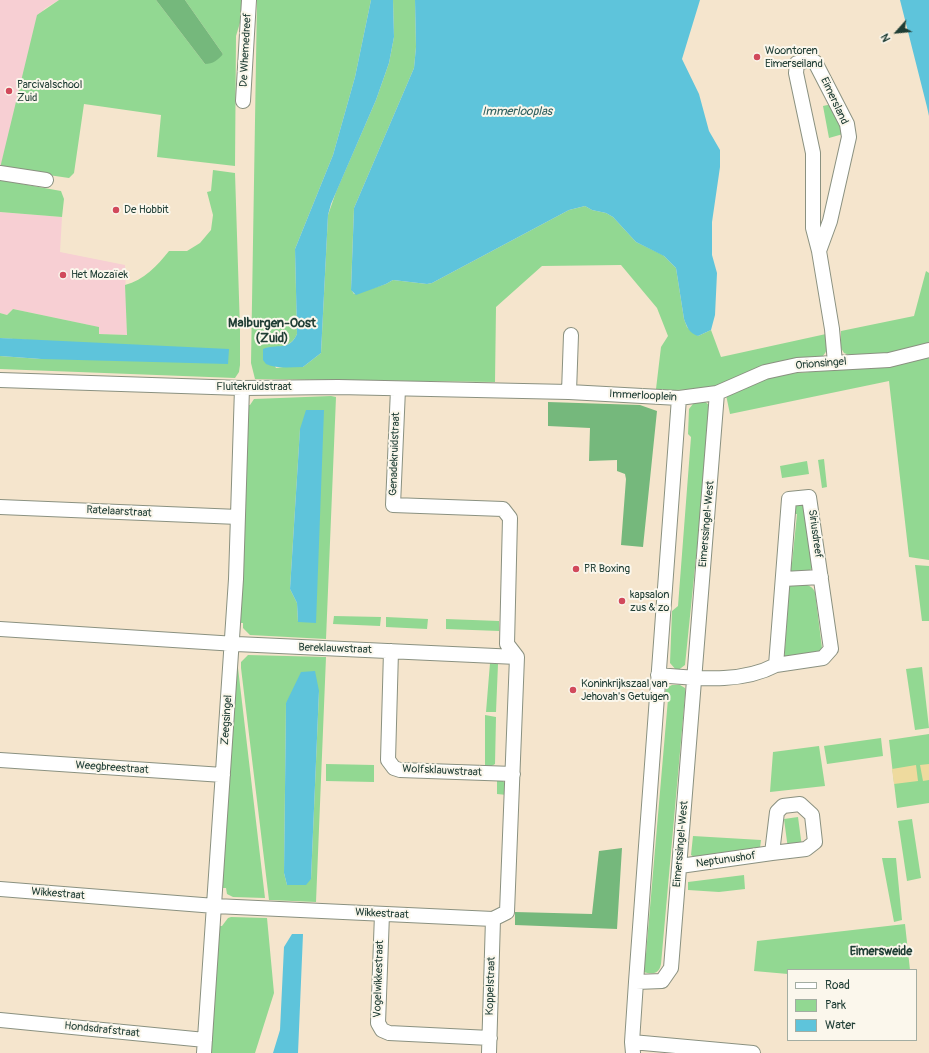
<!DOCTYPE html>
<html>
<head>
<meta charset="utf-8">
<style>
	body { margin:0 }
	#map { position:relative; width:929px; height:1053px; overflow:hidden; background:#f5e5cd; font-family:Pangolin,sans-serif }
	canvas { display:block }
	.legend { position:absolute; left:787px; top:969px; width:130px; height:72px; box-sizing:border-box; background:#fbf7ec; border:1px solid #a3ada2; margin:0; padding:5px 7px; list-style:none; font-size:12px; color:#1f3d34 }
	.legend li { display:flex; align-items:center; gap:8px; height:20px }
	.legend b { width:20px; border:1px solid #a3ada2 }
	.north { position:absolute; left:877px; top:12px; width:40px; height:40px; -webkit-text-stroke:3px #fbf7ec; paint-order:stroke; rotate:243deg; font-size:11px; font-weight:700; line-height:16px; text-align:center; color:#1f3d34 }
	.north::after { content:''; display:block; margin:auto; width:14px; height:18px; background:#1f3d34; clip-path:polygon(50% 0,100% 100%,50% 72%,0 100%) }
</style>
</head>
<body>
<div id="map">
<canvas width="929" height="1053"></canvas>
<ul class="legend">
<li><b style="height:5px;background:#fff"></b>Road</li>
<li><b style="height:11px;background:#92d892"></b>Park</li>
<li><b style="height:11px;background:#5ec4db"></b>Water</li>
</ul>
<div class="north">N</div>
</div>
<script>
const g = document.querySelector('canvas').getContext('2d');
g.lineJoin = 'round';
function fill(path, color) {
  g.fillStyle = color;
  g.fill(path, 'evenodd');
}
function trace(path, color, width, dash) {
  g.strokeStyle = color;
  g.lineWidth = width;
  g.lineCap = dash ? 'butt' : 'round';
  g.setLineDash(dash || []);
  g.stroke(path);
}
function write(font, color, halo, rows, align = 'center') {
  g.font = font + ' Pangolin,sans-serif';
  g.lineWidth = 4;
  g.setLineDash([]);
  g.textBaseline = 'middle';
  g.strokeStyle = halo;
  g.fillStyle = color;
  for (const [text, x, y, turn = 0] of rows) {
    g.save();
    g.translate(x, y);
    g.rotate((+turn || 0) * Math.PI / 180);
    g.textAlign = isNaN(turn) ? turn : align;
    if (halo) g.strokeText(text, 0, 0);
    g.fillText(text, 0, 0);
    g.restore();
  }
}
const built = new Path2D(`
	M0 0H59L44 9 0 168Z
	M0 212 62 217 60 252 125 265 127 335 99 334 98 327 13 309 7 315 0 313Z`);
const green = new Path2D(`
	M59 0H156L205 64 223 54 185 0H243L242 16 236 36 235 166 157 157 161 115 84 104 74 173 69 178 0 168 37 15Z
	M257 0H371L355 77 333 155 295 249 297 334C291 348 279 347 266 348L276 368 283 367H303L321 353 328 215 336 192 376 100 389 63 394 37 393 0H415L416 47 414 68 354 208 351 289 354 294 386 284 393 280 427 284 432 283 569 210 585 206 592 210 606 213 613 217 636 242 663 255 676 268 684 319 687 327 698 336 711 330 721 357 826 334C828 345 829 350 821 358 767 372 711 395 656 389L661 347 668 336 657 308 621 265 542 266 496 307 495 382 255 379 251 363Z
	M832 104 842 124 843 134 829 138 823 106Z
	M213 170 235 173 240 329V365L239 372 235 378 0 369V356L41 359V341L0 338V313L7 315 13 309 99 327V334L127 335 125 285C144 280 157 266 169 251H187L200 243 211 230 213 215 207 192 211 191Z
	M0 180 61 191 64 199 62 217 0 212Z
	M926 271 929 273V345L904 352 852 356 844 353 841 348V331L914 316Z
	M929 357V560L909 557 889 381 730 414 726 395 761 380 784 374 886 366Z
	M331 396 336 397 326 639 250 635 243 628V623H239L246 405H250L254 399ZM300 429 298 622 297 603 290 589Z
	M696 400H703L709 405 711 411 685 665 677 671 670 663 672 611 678 606 691 437 688 434 689 409Z
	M824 459 827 487 822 488 818 460Z
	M807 461 809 474 782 478 780 466Z
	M797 502 805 505 812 562V568L808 572H792L788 568V563H792L797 514H792Z
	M915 565 929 566V621H922Z
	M796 583C804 584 811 584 815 592L822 648 820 654 784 661 789 592H785L788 586Z
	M334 616 381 617 380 626 333 624Z
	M386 617 428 619 427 629 386 627Z
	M446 619 499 621V631L446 629Z
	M248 655 326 657 316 902 269 900 241 668V662ZM319 691 311 879 287 885 284 873 286 703Z
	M490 663 498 664 496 712H486Z
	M236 667 238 668 265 898 233 897 227 894 226 888H221Z
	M922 667 929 728 915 730 906 669Z
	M672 685H680L685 688V696L661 964C659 975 652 974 643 972L644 954H646L668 699 665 695 666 688Z
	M485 715 496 717 495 764 490 767 485 765Z
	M929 734V803L897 808 889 740Z
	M881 738 883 756 827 764 824 746Z
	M819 746 825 786 770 792 773 752Z
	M326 764 374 765V782L326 781Z
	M497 779C506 780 508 787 507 795L497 794Z
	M798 817 802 847 788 849 784 819Z
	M912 819 921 878 907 881 898 821Z
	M693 836 761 840 760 848 755 849 694 857 691 855Z
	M882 858H896L902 920 894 922Z
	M744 875 745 889 719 892 688 890V882Z
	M231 917 267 918 274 993 255 1053H208L218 926H222L228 918Z
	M905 924 910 970H788V974L754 971 757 941Z`);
const forest = new Path2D(`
	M156 0H185L223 54C218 60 213 64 205 64Z
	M548 402 640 405 657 411 643 547 621 545 626 479 625 474 617 471V460L589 461 590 428 548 426Z
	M622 848 617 929 515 925V912L592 914 599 851Z`);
const sand = new Path2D(`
	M929 764V780L923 781 920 765Z
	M916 765 918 781 894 784 892 769Z`);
const water = new Path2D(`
	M371 0H393L394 37 389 63 376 100 331 204 328 215 321 353 303 367C290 367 277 369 266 364L263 360V349C277 343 289 352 297 334L295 249 333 155 355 77Z
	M415 0H700L682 59 699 94 709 131 720 150V167L712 222V255L717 273 715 315 711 330 698 336C689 333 687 327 684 319L676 268 664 256 636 242 613 217 606 213 592 210 585 206 569 210 432 283 427 284 393 280 386 284 356 295 351 290 354 208 414 68 416 47Z
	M900 0H929V116L927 107Z
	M0 338 229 349 228 364 41 359 0 356Z
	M306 410H324L316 623 298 622 297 603 290 589 300 429Z
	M315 671 319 691 311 879 306 885H287L284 873 286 703 301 672Z
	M292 934H303L298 1053H273L280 1030 284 947Z`);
const street = new Path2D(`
	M243 101 249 0
	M0 173 46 180
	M819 251 830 221 849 137 847 124 815 62 810 60 797 63 796 73 813 153V228L819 251 832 329 835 363
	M0 380 242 388 338 387 569 392 679 398 717 393 765 372 797 365 889 360 929 350
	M398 389 393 505 503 509 510 518 507 644 517 657
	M569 392 571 335
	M809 497 831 649 823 658 776 665 789 499Z
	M0 507 238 517
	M783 579 821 577
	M0 629 236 644 517 657
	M391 651 388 760 394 768 400 770 513 774
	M658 675C697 678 740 684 776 665
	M0 760 223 775
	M800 804 812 815 815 842 806 849 772 853 777 812 783 806Z
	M680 866 772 853
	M0 889 215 906 493 919 507 912 517 657
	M382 914 378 1023 382 1030 389 1033 490 1038
	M636 982 662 981 671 968 717 393
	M0 1020 205 1040
	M632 1042 753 1053
	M204 1053 236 579 242 388
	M489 1053 493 919
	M633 1053 632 1042 636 982 679 398`);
const markers = [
	[757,57,4,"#d1495b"],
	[9,91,4,"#d1495b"],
	[116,210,4,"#d1495b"],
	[63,275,4,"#d1495b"],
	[576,569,4,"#d1495b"],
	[622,601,4,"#d1495b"],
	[573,690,4,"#d1495b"]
];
const streetNames = [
	["De Whemedreef",246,50,-87],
	["Eimersland",834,101,65],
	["Orionsingel",821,364,-5],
	["Fluitekruidstraat",254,387],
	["Immerlooplein",643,396,3],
	["Genadekruidstraat",395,454,-88],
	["Ratelaarstraat",119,512,3],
	["Eimerssingel-West",707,524,-85],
	["Siriusdreef",815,534,82],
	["Bereklauwstraat",335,649,2],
	["Zeegsingel",227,720,-86],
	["Weegbreestraat",112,768,4],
	["Wolfsklauwstraat",442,771,3],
	["Eimerssingel-West",681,844,-85],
	["Neptunushof",726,860,-8],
	["Wikkestraat",58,894,5],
	["Wikkestraat",382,914,3],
	["Vogelwikkestraat",379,979,-88],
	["Koppelstraat",491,986,-88],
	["Hondsdrafstraat",102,1030,6]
];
const poiNames = [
	["Woontoren",765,51],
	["Eimerseiland",765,64],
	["Parcivalschool",17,85],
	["Zuid",17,98],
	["De Hobbit",124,210],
	["Het Mozaïek",71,275],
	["PR Boxing",584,569],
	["kapsalon",630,595],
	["zus & zo",630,608],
	["Koninkrijkszaal van",581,684],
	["Jehovah's Getuigen",581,697]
];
const waterNames = [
	["Immerlooplas",517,112]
];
const neighbourhoodNames = [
	["Eimersweide",881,952]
];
const quarterNames = [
	["Malburgen-Oost",272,324],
	["(Zuid)",272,339]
];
fill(built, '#f7cfd3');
fill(green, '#92d892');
fill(forest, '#75b87c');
fill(sand, '#eeda9e');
fill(water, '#5ec4db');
trace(street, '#8a9180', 16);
trace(street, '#fff', 14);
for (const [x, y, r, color] of markers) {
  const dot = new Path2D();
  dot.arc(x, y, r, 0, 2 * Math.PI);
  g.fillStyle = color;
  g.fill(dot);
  trace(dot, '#fbf7ec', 1.5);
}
write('11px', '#1f3d34', '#fbf7ec', streetNames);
write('11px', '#1f3d34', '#fbf7ec', poiNames, 'left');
write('italic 12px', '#2f5f5e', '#fbf7ec', waterNames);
write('bold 12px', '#1f3d34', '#fbf7ec', neighbourhoodNames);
write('bold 13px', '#1f3d34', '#fbf7ec', quarterNames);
</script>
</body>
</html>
